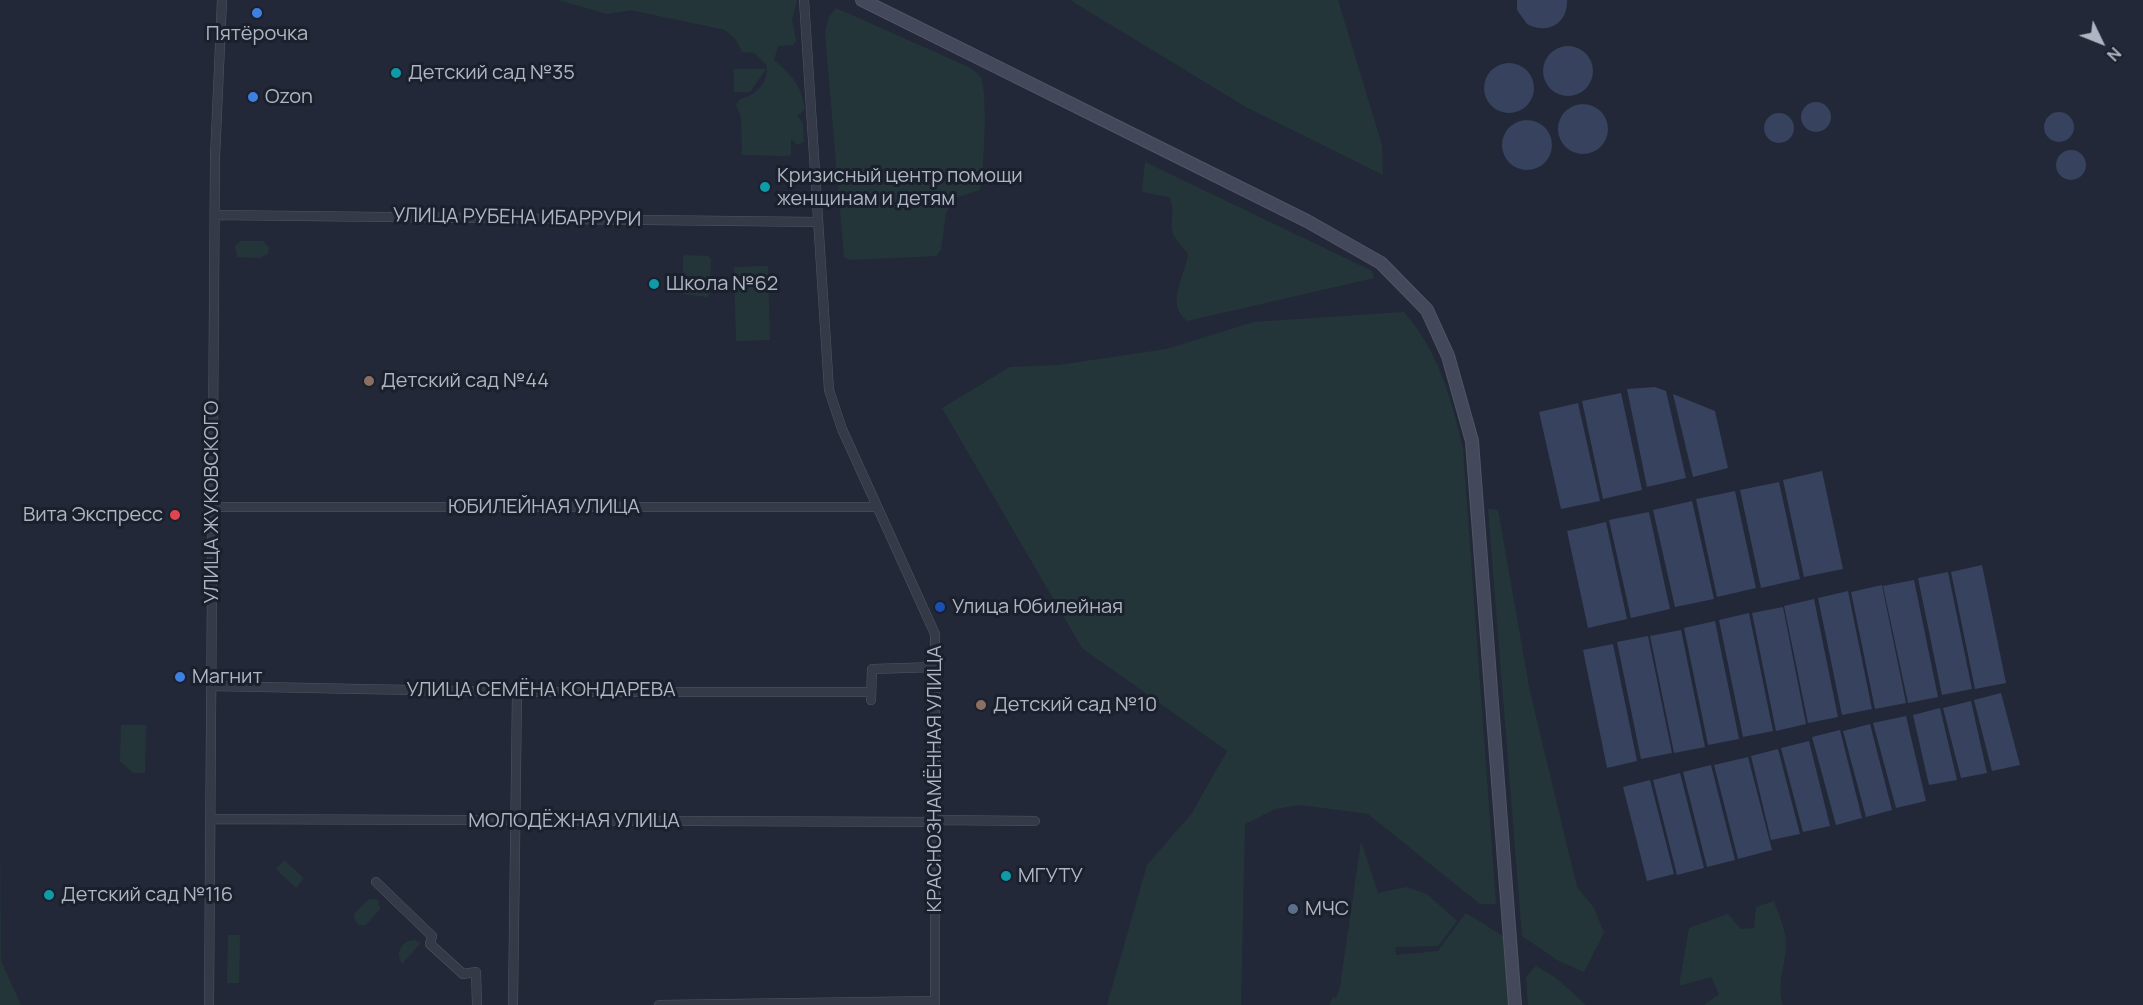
<!DOCTYPE html>
<html>
<head>
<meta charset="utf-8">
<style>
	body { margin:0 }
	#map { position:relative; width:2143px; height:1005px; overflow:hidden; background:#222837; font-family:Manrope,sans-serif }
	canvas { display:block }
	.north { position:absolute; left:2071px; top:12px; width:60px; height:60px; -webkit-text-stroke:4px #1a202c; paint-order:stroke; rotate:133deg; font-size:16px; font-weight:700; line-height:24px; text-align:center; color:#b0b5c4 }
	.north::after { content:''; display:block; margin:auto; width:21px; height:27px; background:#b0b5c4; clip-path:polygon(50% 0,100% 100%,50% 72%,0 100%) }
</style>
</head>
<body>
<div id="map">
<canvas width="2143" height="1005"></canvas>
<div class="north">N</div>
</div>
<script>
const g = document.querySelector('canvas').getContext('2d');
g.lineJoin = 'round';
function fill(path, color) {
  g.fillStyle = color;
  g.fill(path, 'evenodd');
}
function trace(path, color, width, dash) {
  g.strokeStyle = color;
  g.lineWidth = width;
  g.lineCap = dash ? 'butt' : 'round';
  g.setLineDash(dash || []);
  g.stroke(path);
}
function write(font, color, halo, rows, align = 'center') {
  g.font = font + ' Manrope,sans-serif';
  g.lineWidth = 6;
  g.setLineDash([]);
  g.textBaseline = 'middle';
  g.strokeStyle = halo;
  g.fillStyle = color;
  for (const [text, x, y, turn = 0] of rows) {
    g.save();
    g.translate(x, y);
    g.rotate((+turn || 0) * Math.PI / 180);
    g.textAlign = isNaN(turn) ? turn : align;
    if (halo) g.strokeText(text, 0, 0);
    g.fillText(text, 0, 0);
    g.restore();
  }
}
const green = new Path2D(`
	M558 0H797L792 20 796 41 793 45 778 46 774 60C793 77 801 84 805 110L797 116 803 123 804 141 798 145 791 139V155L786 156 742 155 741 117 736 105 739 100C756 94 767 87 767 66L755 53 742 52 736 40 725 30 631 10 607 14Z
	M1070 0H1338L1382 145 1383 175 1246 107Z
	M836 8 971 68C974 71 979 74 981 78 988 95 984 171 980 190L955 198 946 213 941 250 936 256 851 260 844 257 825 33 829 17Z
	M734 69H766L750 92H734Z
	M1145 162 1372 271 1374 278 1187 321C1164 302 1186 277 1188 253 1159 225 1180 223 1169 197L1142 192Z
	M241 241H263L269 248 268 254 260 258 237 257 235 246Z
	M686 255 708 256 711 259 710 293 707 297 683 294V257Z
	M768 266 770 340 736 341 734 267Z
	M1404 312C1439 353 1451 397 1463 449L1496 904H1480L1368 814 1300 805 1275 809 1245 824 1241 1005H1107L1147 865 1192 813 1227 751 1082 648 942 408 1010 367 1058 365 1167 349 1253 322Z
	M1488 509 1498 510 1530 692 1577 887 1594 908 1604 933 1584 972 1559 961 1522 936Z
	M121 725H146L145 773H133L120 761Z
	M0 827 1 961 21 1005H0Z
	M1361 841 1378 893 1406 887 1427 894 1457 921 1438 946 1395 947 1396 955 1438 951 1466 913 1503 936 1508 1005H1329L1333 997 1336 998 1340 987Z
	M284 860 304 878 296 888 276 869Z
	M369 899 378 900 380 909 366 925H359L355 920 354 914Z
	M1774 901C1778 913 1786 930 1786 943 1786 964 1776 985 1783 1005H1704L1719 994 1711 977 1679 986 1689 928 1728 914 1741 929 1754 928 1756 907Z
	M228 935H240L239 983H227Z
	M415 940 421 943 402 964C395 952 401 941 415 940Z
	M1536 966 1555 977 1586 1005H1528L1526 977Z`);
const water = new Path2D(`
	M1567 0C1568 24 1547 35 1527 24L1517 10V0Z
	M1543 71a25 25 0 1 1 50 0a25 25 0 1 1-50 0Z
	M1484 88a25 25 0 1 1 50 0a25 25 0 1 1-50 0Z
	M1801 117a15 15 0 1 1 30 0a15 15 0 1 1-30 0Z
	M1558 129a25 25 0 1 1 50 0a25 25 0 1 1-50 0Z
	M2044 127a15 15 0 1 1 30 0a15 15 0 1 1-30 0Z
	M1764 128a15 15 0 1 1 30 0a15 15 0 1 1-30 0Z
	M1502 145a25 25 0 1 1 50 0a25 25 0 1 1-50 0Z
	M2056 165a15 15 0 1 1 30 0a15 15 0 1 1-30 0Z
	M1655 387 1666 391 1686 478 1647 487 1627 389Z
	M1621 393 1642 490 1603 499 1582 401Z
	M1673 394 1715 411 1728 468 1693 477Z
	M1578 403 1600 501 1561 509 1539 412Z
	M1822 471 1843 569 1804 577 1783 480Z
	M1779 482 1800 579 1761 588 1740 490Z
	M1735 491 1756 588 1717 597 1696 499Z
	M1692 501 1714 599 1675 607 1653 510Z
	M1649 512 1670 609 1631 618 1609 520Z
	M1606 522 1627 619 1588 628 1567 531Z
	M1982 565 2006 683 1975 689 1951 572Z
	M1948 572 1972 689 1942 695 1918 578Z
	M1914 580 1938 697 1908 703 1883 586Z
	M1882 585 1906 703 1875 709 1851 592Z
	M1848 591 1872 709 1842 715 1818 598Z
	M1814 599 1838 717 1808 723 1784 606Z
	M1783 607 1806 724 1776 731 1752 613Z
	M1749 613 1773 731 1743 737 1719 620Z
	M1715 621 1739 739 1708 745 1684 628Z
	M1681 630 1705 747 1674 753 1650 636Z
	M1648 636 1672 753 1641 759 1617 642Z
	M1613 644 1637 761 1607 768 1583 650Z
	M2001 693 2020 765 1992 771 1974 700Z
	M1971 701 1987 773 1961 778 1943 708Z
	M1940 708 1957 780 1929 785 1913 715Z
	M1906 716 1926 801 1896 808 1873 723Z
	M1870 724 1892 810 1866 817 1843 731Z
	M1840 730 1862 818 1836 825 1812 737Z
	M1809 741 1830 826 1803 832 1781 748Z
	M1778 749 1800 834 1771 840 1751 756Z
	M1748 757 1772 850 1738 859 1714 765Z
	M1711 765 1735 860 1707 867 1683 772Z
	M1680 773 1704 868 1677 875 1653 780Z
	M1650 780 1674 874 1647 881 1623 787Z`);
const minor = new Path2D(`
	M804 0 829 390 842 429 935 634V1005
	M215 215 818 222
	M211 507H876
	M211 686 511 692H871
	M871 700 872 669 936 667
	M211 819 937 822
	M937 820 1035 821
	M376 882 432 936 430 944 463 974 476 972 477 1005
	M209 1005 215 158 222 0
	M513 1005 517 692
	M659 1005 935 1001`);
const secondary = new Path2D(`
	M862 0 1307 221 1381 263 1427 310 1448 356 1472 441 1515 1005`);
const markers = [
	[257,13,6,"#3f7fe0"],
	[396,73,6,"#0f9aa8"],
	[253,97,6,"#3f7fe0"],
	[765,187,6,"#0f9aa8"],
	[654,284,6,"#0f9aa8"],
	[369,381,6,"#8d6e63"],
	[175,515,6,"#e0444e"],
	[940,607,6,"#1a4fb4"],
	[180,677,6,"#3f7fe0"],
	[981,705,6,"#8d6e63"],
	[1006,876,6,"#0f9aa8"],
	[49,895,6,"#0f9aa8"],
	[1293,909,6,"#5c6f8a"]
];
const poiNames = [
	["Пятёрочка",257,34,"center"],
	["Детский сад №35",408,73],
	["Ozon",265,97],
	["Кризисный центр помощи",777,176],
	["женщинам и детям",777,199],
	["Школа №62",666,284],
	["Детский сад №44",381,381],
	["Вита Экспресс",163,515,"right"],
	["Улица Юбилейная",952,607],
	["Магнит",192,677],
	["Детский сад №10",993,705],
	["МГУТУ",1018,876],
	["Детский сад №116",61,895],
	["МЧС",1305,909]
];
const streetNames = [
	["УЛИЦА РУБЕНА ИБАРРУРИ",517,218,1],
	["УЛИЦА ЖУКОВСКОГО",212,502,-90],
	["ЮБИЛЕЙНАЯ УЛИЦА",544,507],
	["УЛИЦА СЕМЁНА КОНДАРЕВА",541,690],
	["КРАСНОЗНАМЁННАЯ УЛИЦА",935,779,-90],
	["МОЛОДЁЖНАЯ УЛИЦА",574,821]
];
fill(green, '#243539');
fill(water, '#36425e');
trace(minor, '#505562', 10);
trace(secondary, '#505562', 14);
trace(minor, '#353a48', 9);
trace(secondary, '#43495b', 12);
for (const [x, y, r, color] of markers) {
  const dot = new Path2D();
  dot.arc(x, y, r, 0, 2 * Math.PI);
  g.fillStyle = color;
  g.fill(dot);
  trace(dot, '#1a202c', 2);
}
write('20px', '#b0b5c4', '#1a202c', poiNames, 'left');
write('20px', '#b0b5c4', '#1a202c', streetNames);
</script>
</body>
</html>
